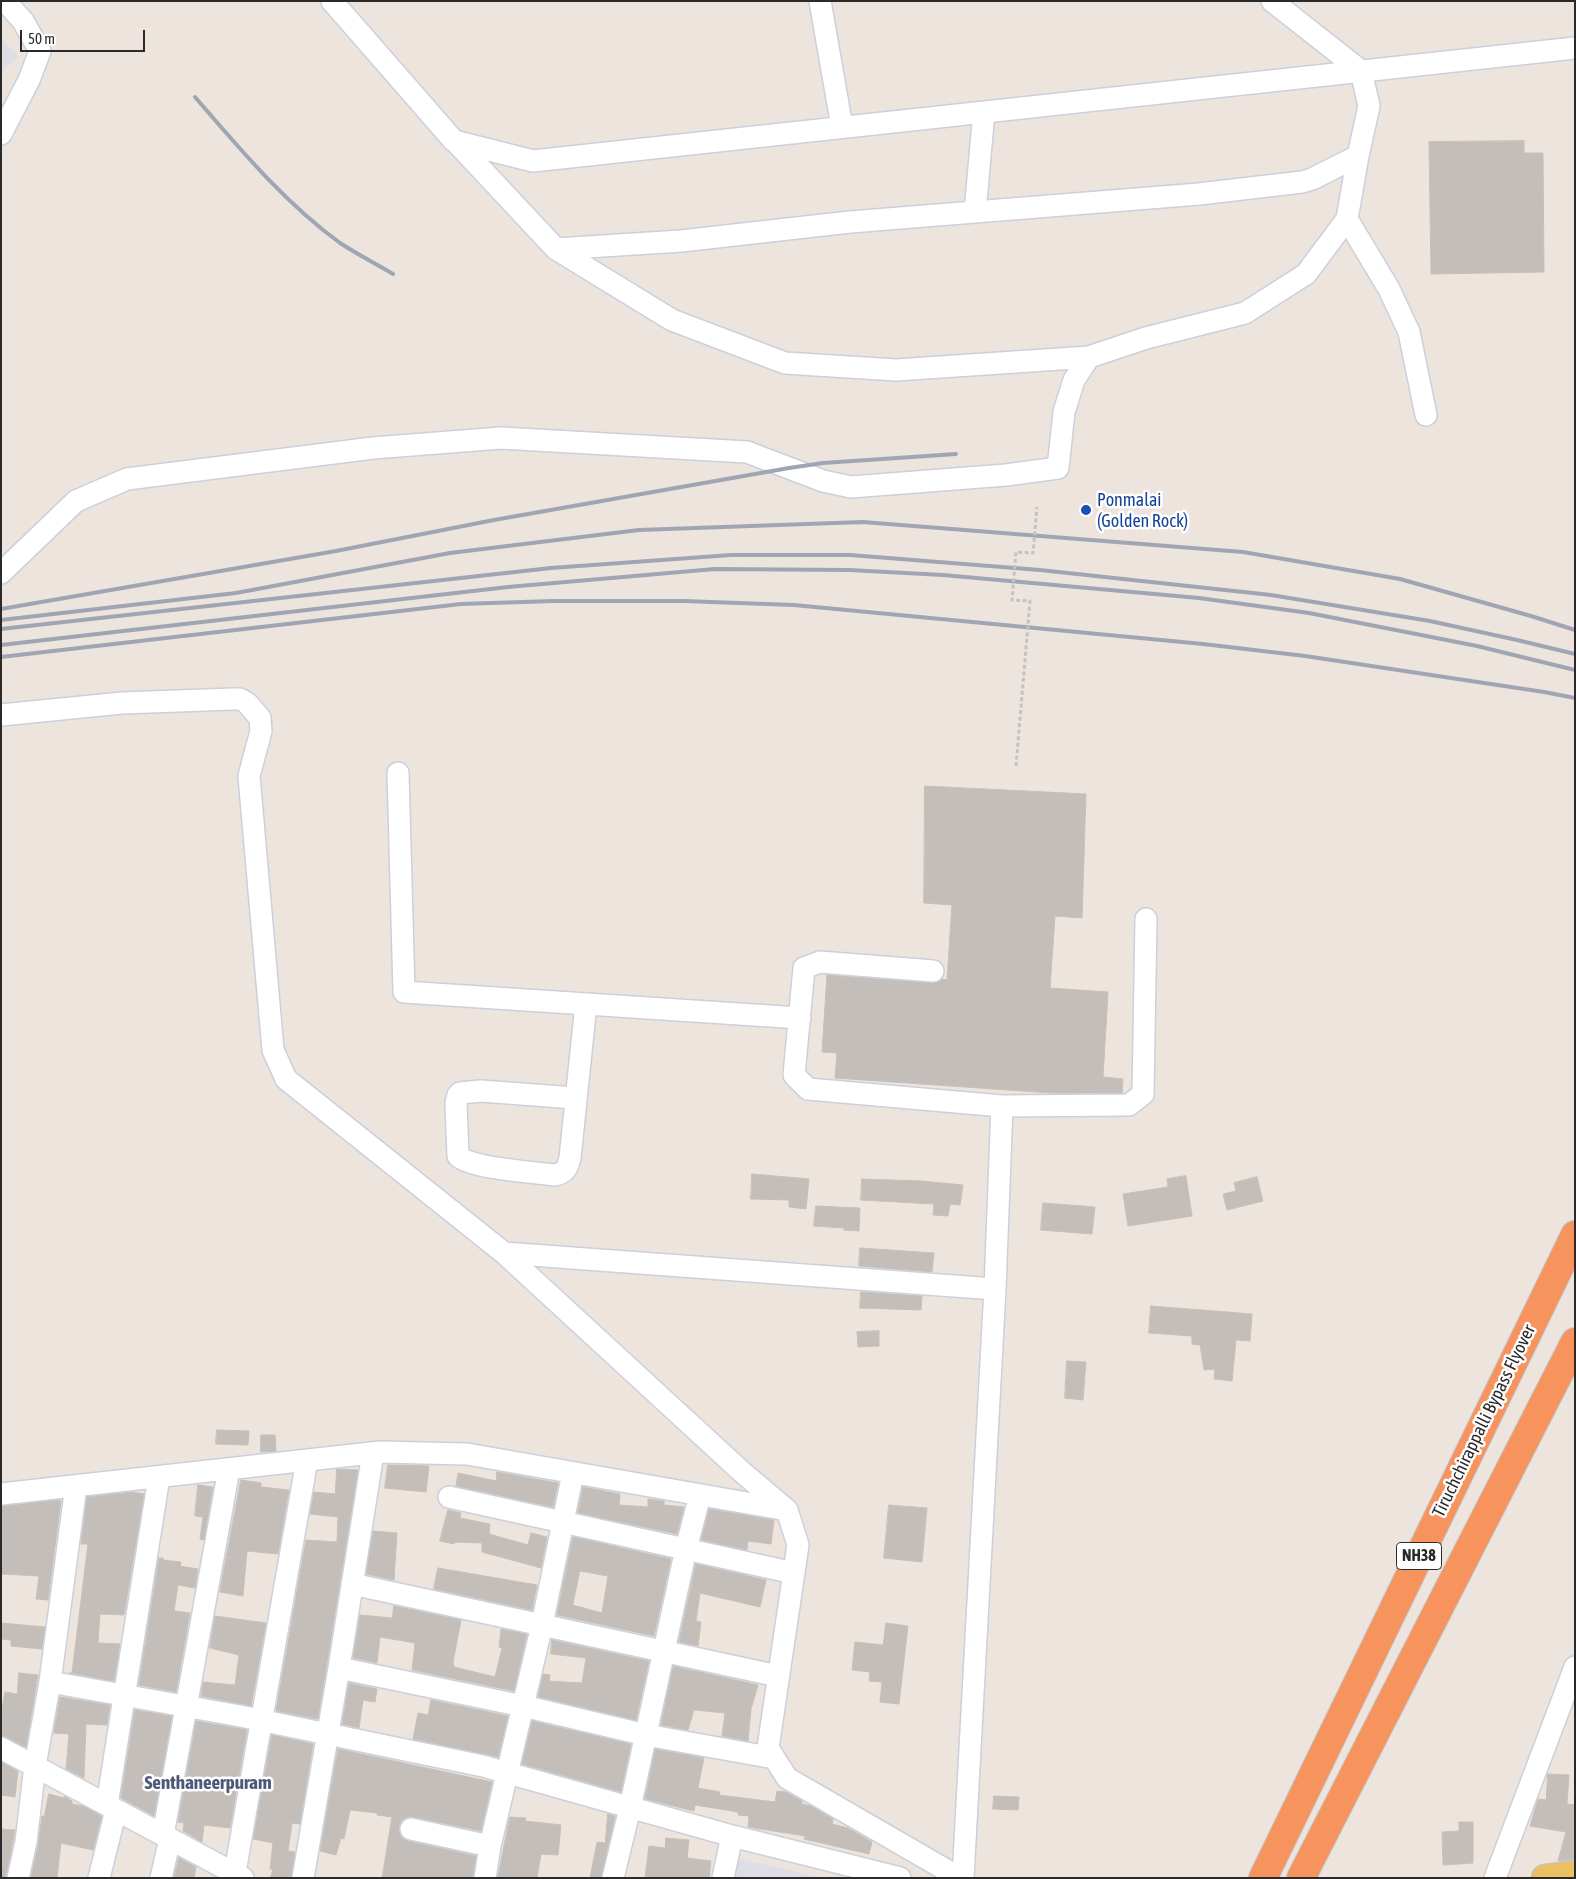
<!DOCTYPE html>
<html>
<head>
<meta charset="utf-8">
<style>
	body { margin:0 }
	#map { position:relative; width:1576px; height:1879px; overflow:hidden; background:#ece4dd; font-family:"Asap Condensed",sans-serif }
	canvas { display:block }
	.frame { position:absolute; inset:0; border:2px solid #2a2a2a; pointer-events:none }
	.scale { position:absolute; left:20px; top:30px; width:125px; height:22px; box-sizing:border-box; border:2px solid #2a2a2a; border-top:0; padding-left:6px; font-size:15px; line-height:18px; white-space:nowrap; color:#2a2a2a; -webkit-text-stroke:4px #fff; paint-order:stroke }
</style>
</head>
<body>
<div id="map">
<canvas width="1576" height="1879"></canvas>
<div class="frame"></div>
<div class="scale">50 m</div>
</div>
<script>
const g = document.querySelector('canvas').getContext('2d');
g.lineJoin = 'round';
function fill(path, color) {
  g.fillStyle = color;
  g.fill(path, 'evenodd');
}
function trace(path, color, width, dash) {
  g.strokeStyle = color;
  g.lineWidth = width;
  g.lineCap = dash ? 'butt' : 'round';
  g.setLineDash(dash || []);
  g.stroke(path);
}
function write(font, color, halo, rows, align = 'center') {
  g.font = font + ' "Asap Condensed",sans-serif';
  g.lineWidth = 5;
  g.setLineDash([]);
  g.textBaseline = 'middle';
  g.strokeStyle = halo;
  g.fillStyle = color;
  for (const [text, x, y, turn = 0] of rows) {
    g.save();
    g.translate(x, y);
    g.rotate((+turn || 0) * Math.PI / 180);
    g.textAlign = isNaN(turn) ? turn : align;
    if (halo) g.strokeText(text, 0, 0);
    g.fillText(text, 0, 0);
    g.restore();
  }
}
const industrial = new Path2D(`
	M1 38 18 56 1 73Z
	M737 1858 821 1878H731Z`);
const building = new Path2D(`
	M1524 141V153H1543L1544 272 1431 274 1429 142Z
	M925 786 1086 794 1082 918 1055 916 1050 988 1108 992 1103 1077 1123 1079 1122 1093H1052L835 1078 837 1053 822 1052 827 975 932 983 938 982 942 979 947 980 952 905 924 903Z
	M752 1174 809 1179 806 1209 789 1207V1200L751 1199Z
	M1186 1176 1192 1216 1128 1226 1123 1194 1168 1187 1167 1179Z
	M1257 1177 1263 1201 1227 1210 1223 1194 1236 1191 1234 1183Z
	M862 1179 921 1181 963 1185 960 1205 950 1204 948 1216 933 1215 934 1204 861 1200Z
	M1043 1203 1095 1207 1092 1234 1041 1230Z
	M816 1206 860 1208 859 1231 844 1230V1228L814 1226Z
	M860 1248 934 1253 932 1272 859 1266Z
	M861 1292 922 1296 921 1310 860 1308Z
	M1151 1306 1252 1314 1250 1341 1236 1340 1232 1381 1214 1379 1215 1369 1204 1370 1200 1345 1192 1344V1336L1149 1333Z
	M879 1331V1346L858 1347 857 1332Z
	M1067 1361 1086 1362 1083 1400 1065 1398Z
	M217 1430 249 1431 248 1445 216 1444Z
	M261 1435H275L276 1451 261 1452Z
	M388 1465 429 1466 426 1492 385 1488Z
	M337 1469 358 1470 318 1719 276 1711 306 1540 337 1542 338 1517 310 1514 314 1492 335 1494Z
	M497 1472 558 1483 553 1507 456 1486 458 1473 496 1481Z
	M241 1480 261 1483V1487L289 1490 278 1554 247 1551 243 1596 220 1592Z
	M198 1485 213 1487 204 1540 200 1539 203 1517 195 1516Z
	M583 1487 620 1494 619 1505 648 1507V1499L664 1501V1505L684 1507 677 1534 578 1513Z
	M132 1492 144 1494 124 1615 100 1614 98 1643 120 1644 114 1681 69 1673H72L88 1544H81L87 1497Z
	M59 1500 61 1501 48 1600 36 1599 39 1576 1 1574V1506Z
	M889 1505 927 1508 922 1562 884 1558Z
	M709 1509 774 1520 771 1544 748 1541 747 1550 701 1540Z
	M448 1510 461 1513 460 1518 490 1524 489 1534 528 1545 531 1533 547 1537 541 1568 482 1552V1543L455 1542 454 1544 440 1541Z
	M373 1531 397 1533 394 1580 366 1574Z
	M573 1537 671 1559 654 1636 557 1615ZM580 1571 608 1576 602 1613 573 1605Z
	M159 1558H163V1560L181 1562 180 1566 198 1569 195 1588 178 1585 174 1611 190 1613 176 1692 139 1685Z
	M696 1564 766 1580 760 1607 700 1593 696 1621 701 1622 698 1646 679 1642Z
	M438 1568 537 1585 532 1610 434 1589Z
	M394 1606 461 1620 453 1662 454 1667 495 1677 502 1648 499 1647 501 1629 527 1634 514 1691 412 1670 415 1643 380 1637 377 1663 353 1658 360 1615 392 1618Z
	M215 1616 266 1623 251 1706 201 1696 203 1682 235 1685 239 1655 210 1648Z
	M1 1623 45 1627 42 1649 11 1646V1640L1 1639Z
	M886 1623 908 1626 899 1704 880 1702 882 1682 869 1681 870 1672 852 1670 855 1642 883 1645Z
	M552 1640 649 1661 636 1720 538 1697 543 1674 550 1675 549 1681 582 1683 586 1658 551 1654Z
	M673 1666 758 1685 751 1709 748 1741 722 1736 725 1713 694 1710 688 1730 661 1725Z
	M19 1673 38 1675 26 1747 1 1736V1716L5 1692 17 1694Z
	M349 1683 377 1689 375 1702 363 1700 359 1728 342 1724Z
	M60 1697 110 1705 107 1725 86 1724 84 1778 66 1769 69 1734 54 1733Z
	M431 1700 508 1716 498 1757 413 1739 418 1713 428 1715Z
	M135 1710 172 1716 154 1816 121 1798Z
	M196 1721 247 1730 230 1828 204 1825 202 1842 183 1831 184 1823 178 1822Z
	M532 1721 631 1744 621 1792 522 1764Z
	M272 1735 313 1744 300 1824 292 1823 288 1851 295 1852 291 1878H270L273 1870 270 1869 273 1843 253 1839Z
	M338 1749 492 1782 481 1831 413 1817H408L402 1820 399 1827V1832L402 1838 408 1841 476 1856 473 1878H382L392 1817 377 1815V1813L350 1810 344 1839 341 1838 336 1855 320 1851Z
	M655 1749 704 1758 698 1788 720 1792 719 1795 775 1802 777 1791 786 1792 802 1801V1804L811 1806 833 1819 832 1824 848 1828 872 1842 869 1854 804 1839 805 1836 748 1827 749 1816 738 1815V1812L695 1805 694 1811 645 1799Z
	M1 1762 18 1771 15 1797 1 1795Z
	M1548 1774 1569 1775 1567 1804 1575 1805V1859L1558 1861 1566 1832 1530 1826 1538 1799 1546 1800Z
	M49 1794 64 1798V1796L72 1801V1804L83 1806 102 1816 93 1850 61 1843 57 1878H31L38 1845 42 1816H44Z
	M994 1796 1019 1797 1018 1810 993 1809Z
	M608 1814 615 1816 601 1878H590L597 1842 605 1843Z
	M510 1817 526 1818 525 1821 561 1825 558 1855 541 1854 537 1878H498Z
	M1459 1822H1473V1863L1443 1865 1442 1832 1459 1831Z
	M1 1829 15 1830 6 1878H1Z
	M666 1838 689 1840 687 1858 711 1861 709 1878H645L649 1846 665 1848Z
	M179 1858 196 1867 194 1878H174Z`);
const minor = new Path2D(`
	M332 1 454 141 533 161 1575 48
	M820 1 842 127
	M1 134 29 80 40 51 23 21 5 1
	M455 141 556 249 672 320 785 363 896 370 1089 357
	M975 212 984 112
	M1347 219 1389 289 1409 332 1426 415
	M556 249 681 241 850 222 1199 194 1302 182 1312 179 1358 156
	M1 573 76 501 127 479 373 448 501 438 747 452 823 481 851 487 1006 475 1058 468 1064 412 1074 380 1089 357 1146 338 1245 313 1306 274 1347 219 1358 156 1369 106 1361 71 1272 1
	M1 715 122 703 233 699H240L247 703 260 718 261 731 249 776 273 1050 286 1079 504 1253 742 1472 787 1510
	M398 773 404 992 800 1018
	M933 971 820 962 804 968 794 1075 808 1089 1002 1106 995 1289 963 1878
	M575 1098 481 1091 460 1093 458 1095 456 1103 458 1156C472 1169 534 1172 554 1175 565 1174 568 1167 570 1158L586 1004
	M1002 1106 1129 1105 1143 1094 1146 919
	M504 1253 995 1289
	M373 1453 339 1668 523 1706 646 1735 774 1758
	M1 1494 380 1452 467 1454 787 1510 798 1545 768 1748 787 1778 960 1878
	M449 1497 794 1573
	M352 1584 778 1676
	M50 1682 240 1716 483 1766 732 1836 900 1878
	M1 1748 243 1878
	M107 1805 159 1477
	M411 1829 490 1846
	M163 1835 229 1469
	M18 1878 26 1842 35 1766 50 1682 76 1486
	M99 1878 116 1810
	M161 1878 170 1839
	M234 1878 307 1460
	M303 1878 339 1668
	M485 1878 490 1846 542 1625 573 1473
	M613 1878 630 1808 686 1549 700 1495
	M723 1878 732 1836
	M1495 1878 1575 1667`);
const major = new Path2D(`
	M1545 1878 1575 1874`);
const highway = new Path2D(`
	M1263 1878 1575 1235
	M1301 1878 1575 1342`);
const rail = new Path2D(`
	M195 97C240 149 284 202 340 243 357 254 376 264 393 274
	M1 609 336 551 494 520 789 468 823 463 956 454
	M1 620 236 593 450 553 639 530 863 522 1243 552 1400 579 1531 616 1575 630
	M1 629 551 568 731 555H850L1040 570 1271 595 1430 621 1517 640 1575 654
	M1 645 508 587 715 569 849 570 943 575 1199 598 1309 613 1477 646 1575 670
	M1 657 461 604 553 601H683L794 605 1203 644 1305 656 1544 692 1575 698`);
const pathBridge = new Path2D(`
	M1016 766 1030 601 1012 600 1016 552 1033 553 1037 507`);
const markers = [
	[1086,510,6,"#1a4fb4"]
];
const shields = [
	[1419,1556,45]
];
const shieldNames = [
	["NH38",1419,1556]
];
const transitNames = [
	["Ponmalai",1097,500],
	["(Golden Rock)",1097,521]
];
const streetNames = [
	["Tiruchchirappalli Bypass Flyover",1484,1421,-64]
];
const neighbourhoodNames = [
	["Senthaneerpuram",208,1783]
];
fill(industrial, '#dfdde5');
fill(building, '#c4beba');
trace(building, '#c7c0b7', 1);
trace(minor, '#cbd0db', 24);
trace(major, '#c3c3c3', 29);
trace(highway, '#c3c3c3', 30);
trace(minor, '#fff', 21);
trace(major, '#ebc063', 26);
trace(highway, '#f7935d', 28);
trace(rail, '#a0a5b4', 4);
trace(pathBridge, '#c3c3c3', 3, [4, 2.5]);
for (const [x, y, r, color] of markers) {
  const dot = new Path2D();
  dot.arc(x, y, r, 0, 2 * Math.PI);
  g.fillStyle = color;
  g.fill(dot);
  trace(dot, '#fff', 2);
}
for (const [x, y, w] of shields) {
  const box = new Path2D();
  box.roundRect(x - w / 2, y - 13.5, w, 27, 4);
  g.fillStyle = '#fff';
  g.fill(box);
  trace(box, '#2a2a2a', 1);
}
write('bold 16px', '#2a2a2a', null, shieldNames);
write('18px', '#164399', '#fff', transitNames, 'left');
write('18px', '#2a2a2a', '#fff', streetNames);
write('bold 19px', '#4d5879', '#fff', neighbourhoodNames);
</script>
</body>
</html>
